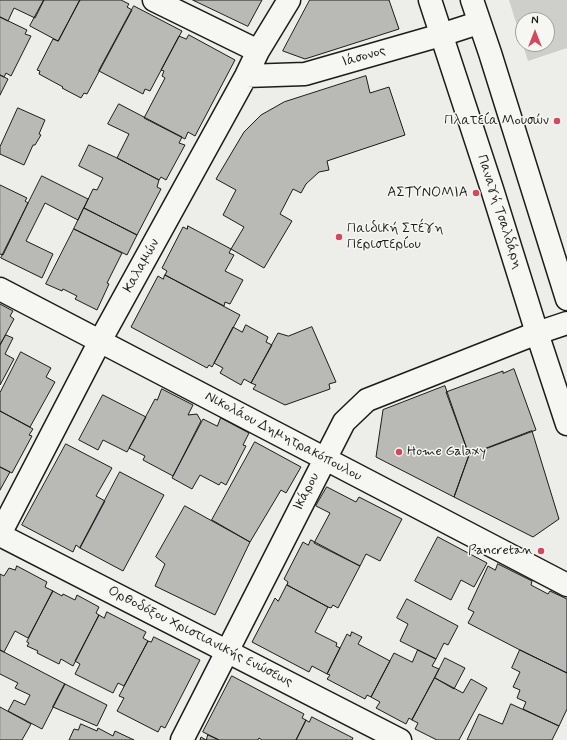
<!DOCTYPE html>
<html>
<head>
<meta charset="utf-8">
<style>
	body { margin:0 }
	#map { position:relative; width:567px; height:740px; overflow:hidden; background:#edede9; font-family:Mynerve,sans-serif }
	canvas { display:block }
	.north { position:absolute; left:515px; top:12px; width:40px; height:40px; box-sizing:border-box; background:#f6f6f2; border:1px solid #9f9f9c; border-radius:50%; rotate:0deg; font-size:11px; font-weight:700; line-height:16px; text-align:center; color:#1c1c1c }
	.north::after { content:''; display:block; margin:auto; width:14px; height:18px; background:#d1495b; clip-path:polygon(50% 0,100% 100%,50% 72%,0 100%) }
</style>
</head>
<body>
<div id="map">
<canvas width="567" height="740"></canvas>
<div class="north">N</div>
</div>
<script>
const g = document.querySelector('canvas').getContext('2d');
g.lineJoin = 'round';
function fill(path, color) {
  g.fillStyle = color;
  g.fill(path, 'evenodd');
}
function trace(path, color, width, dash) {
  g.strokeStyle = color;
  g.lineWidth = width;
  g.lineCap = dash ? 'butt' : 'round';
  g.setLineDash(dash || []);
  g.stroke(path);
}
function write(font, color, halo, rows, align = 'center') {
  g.font = font + ' Mynerve,sans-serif';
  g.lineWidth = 3;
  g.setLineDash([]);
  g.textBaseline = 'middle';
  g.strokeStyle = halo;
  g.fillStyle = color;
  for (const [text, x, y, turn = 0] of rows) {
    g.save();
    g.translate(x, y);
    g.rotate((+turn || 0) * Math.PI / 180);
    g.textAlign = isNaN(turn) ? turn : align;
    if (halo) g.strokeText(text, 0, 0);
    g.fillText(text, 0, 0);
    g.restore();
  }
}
const green = new Path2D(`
	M509 0H567V48L528 61ZM523 20H547V44H523Z`);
const building = new Path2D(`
	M0 0H44L35 18 14 8 8 21 0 17Z
	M44 0H80L58 41 30 26Z
	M80 0H121L129 4 127 7 132 10 87 94 84 93 81 98 62 88 63 87 39 74 40 71 37 70 53 39 58 41Z
	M193 0H262L248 26Z
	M310 0H389L399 29 305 59 283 51Z
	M134 6 182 31 150 91 145 89 143 94 99 71Z
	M0 17 27 30 25 34 31 36 11 76 6 73 4 77 0 75Z
	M189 35 235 60 195 136 188 132 185 139 144 118 165 78 162 76 164 71 161 70 179 36 186 39Z
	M0 75 8 79 0 95Z
	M366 76 370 93 389 87 405 135 327 161 329 170 319 172 306 184 301 193 293 189 280 214 292 221 264 268 231 249 244 227 223 215 236 190 216 179 244 132 261 115 284 102Z
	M119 104 182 137 179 143 185 145 166 180 161 177 159 180 117 158 129 134 108 124Z
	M18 108 45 120 39 134 41 135 35 145H33L24 165 0 154V147Z
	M89 145 117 158 159 180 157 187 161 189 137 235 84 208 93 189 97 190 103 178 79 166Z
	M42 176 88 199 78 220 45 203 26 241 53 254 42 278 1 258Z
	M0 185 27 198 25 201 28 203 3 255 0 254Z
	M84 208 137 235 127 255 74 229Z
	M188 226 231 249 229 253 234 255 225 271 243 280 230 304 225 302 224 306 165 275 167 271 162 268 183 227 187 229Z
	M74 229 122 253 107 283 109 284 97 310 75 299 77 296 63 289 62 291 46 284Z
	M165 275 240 315 212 367 209 365 207 368 131 327 158 276 163 279Z
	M0 304 13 311 10 316 14 319 0 345Z
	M246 325 268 337 266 342 272 345 251 383 244 379 241 385 220 373 223 368 214 363 233 327 242 332Z
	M312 327 336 382 329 384 330 389 285 405 253 389 256 385 251 383 278 333 288 336Z
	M6 335 13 338 5 354 14 359 0 385V345Z
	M21 352 51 368 46 377 55 382 30 427 0 411V393Z
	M514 369 536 430 469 455 446 392 503 371V373Z
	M445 386 469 455 454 497 376 457 383 410Z
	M162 389 193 405 188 415 197 414 201 421 173 476 143 460 145 456 129 448 155 399 157 400Z
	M103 395 146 417 127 452 103 440 98 450 79 440Z
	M0 411 33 429 29 435 32 436 12 473 0 467Z
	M221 418 249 433 243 445 246 446 226 485 221 482 219 485 200 475 192 489 172 478 203 419 217 426Z
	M532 431 559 519 533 537 454 497 469 455Z
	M255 442 301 467 286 493 281 490 250 542 212 520Z
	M66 444 112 468 96 496 105 501 80 548 76 545 73 552 22 525Z
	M0 467 10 472 0 490Z
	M120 472 164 495 123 571 80 548Z
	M327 487 356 502 359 497 402 519 380 561 366 554 360 566 314 543 330 513 316 506Z
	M185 506 250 542 215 615 155 586 165 564 156 557Z
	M438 537 487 563 474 587 461 580 451 600 415 581Z
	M311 540 360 566 338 608 333 605 331 608 328 607 287 585 288 582 284 579 303 542 308 545Z
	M498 564 532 581 531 585 548 594 550 591 567 599V673L520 650 468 623 474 612 468 609 488 566 495 570Z
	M17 566 47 582 45 587 53 591 28 638 15 631 4 652 0 650V574L4 576 9 568 15 570Z
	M287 585 328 607 315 632 337 643 336 646 340 648 327 674 312 666 309 672 252 642 275 598 278 601Z
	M53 591 62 596 63 594 75 600 77 595 99 607 96 613 99 615 73 666 61 659 59 664 37 653 38 651 27 646 29 643 27 642Z
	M407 599 458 626 448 645 444 643 436 659 400 641 408 624 397 618Z
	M107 612 146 632 143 638 148 641 124 686 118 683 113 693 75 674 80 664 75 661 99 615 104 618Z
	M352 632 362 637 358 644 390 661 371 697 367 695 365 699 327 679 330 675 327 674 347 634 350 636Z
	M154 637 200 660 165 728 161 726 158 732 117 711 124 698 119 696 148 641 151 642Z
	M0 650 65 684 42 729 8 711 14 700 25 705 30 695 15 688 18 683 0 674Z
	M418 650 436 659 432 666 439 669 412 720 409 718 406 724 376 708 380 702 371 697 394 653 412 662Z
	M520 650 567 673V709L559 726 523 709 526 702 517 698 520 690 513 687 520 672 512 668Z
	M445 658 465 668 454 689 435 678Z
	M232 676 304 714 302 718 306 720 296 740H262L259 738 258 740H219L203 732Z
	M435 678 463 693 471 679 487 688 459 740H437L415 729 418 723 412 720Z
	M65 684 107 705 97 726 53 707Z
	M511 704 559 726 552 740H467L479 714 502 724Z
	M0 707 31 724 22 740H0Z
	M312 717 353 738 352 740H296L306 720 309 722Z
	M81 724 97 731 98 728 113 736 115 731 134 740H69L74 729 78 730Z
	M208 735 219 740H200L201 737 206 740Z`);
const street = new Path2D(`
	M154 0 258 51
	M246 76 305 74 441 35 478 23
	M0 289 567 585
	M0 534 100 341 246 76 258 51 289 0
	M0 535 400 740
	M182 740 344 422 367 400 537 333 567 323`);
const secondary = new Path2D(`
	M430 0 492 189 537 333 567 424
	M472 0 490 53 567 299`);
const markers = [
	[557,121,4,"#d1495b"],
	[476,193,4,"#d1495b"],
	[339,237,4,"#d1495b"],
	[399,452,4,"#d1495b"],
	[541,551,4,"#d1495b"]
];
const streetNames = [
	["Ιάσονος",364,57,-16],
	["Παναγή Τσαλδάρη",499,212,72],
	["Καλαμών",142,266,-61],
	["Νικολάου Δημητρακόπουλου",283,437,28],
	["Ικάρου",307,492,-63],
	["Ορθοδόξου Χριστιανικής ενώσεως",200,637,27]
];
const poiNames = [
	["Πλατεία Μουσών",549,121],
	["ΑΣΤΥΝΟΜΙΑ",468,193],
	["Παιδική Στέγη",347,229,"left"],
	["Περιστερίου",347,245,"left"],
	["Home Galaxy",407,452,"left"],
	["Pancretan",533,551]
];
fill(green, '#cececb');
fill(building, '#b9b9b6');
trace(building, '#1c1c1c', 1);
trace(street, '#1c1c1c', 25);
trace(secondary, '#1c1c1c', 25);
trace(street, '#f6f6f2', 22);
trace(secondary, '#f6f6f2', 22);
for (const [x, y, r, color] of markers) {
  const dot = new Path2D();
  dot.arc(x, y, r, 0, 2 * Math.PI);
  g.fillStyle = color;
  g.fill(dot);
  trace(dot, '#f6f6f2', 1.5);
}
write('14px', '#1c1c1c', '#f6f6f2', streetNames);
write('14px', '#1c1c1c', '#f6f6f2', poiNames, 'right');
</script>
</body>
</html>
